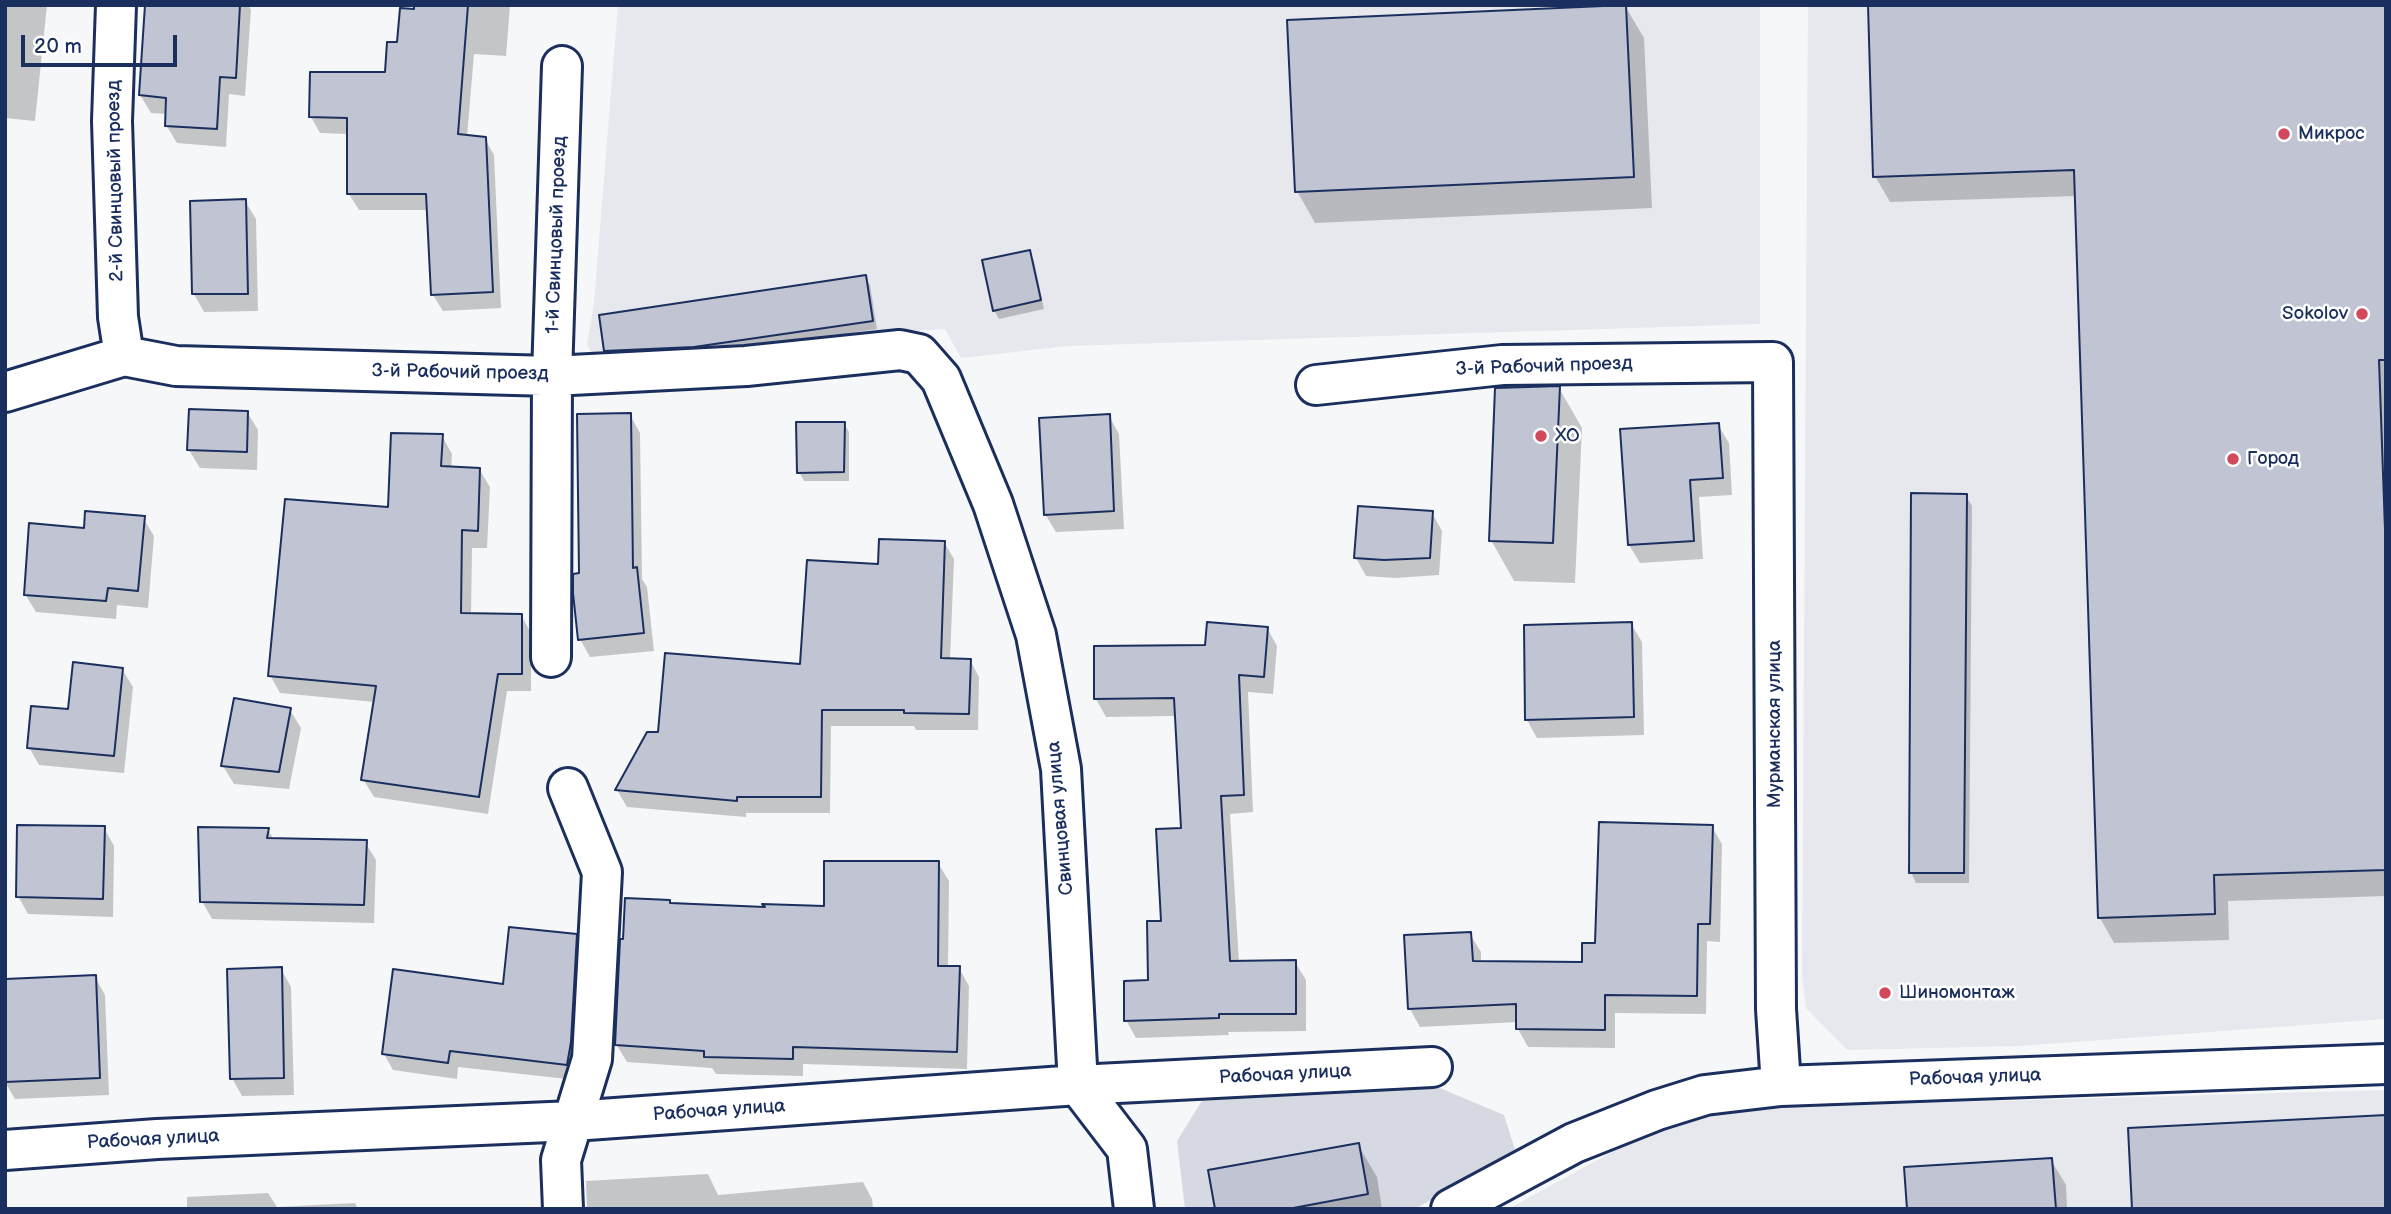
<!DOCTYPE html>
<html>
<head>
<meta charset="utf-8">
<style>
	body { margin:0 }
	#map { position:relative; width:2391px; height:1214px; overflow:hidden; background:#f6f7f9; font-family:"Balsamiq Sans",sans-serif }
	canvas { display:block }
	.frame { position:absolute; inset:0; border:7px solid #1b2f5e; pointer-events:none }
	.scale { position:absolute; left:21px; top:35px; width:156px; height:32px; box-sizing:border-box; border:4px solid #1b2f5e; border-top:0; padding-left:9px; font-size:21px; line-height:24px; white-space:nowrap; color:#1b2f5e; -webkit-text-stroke:5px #fff; paint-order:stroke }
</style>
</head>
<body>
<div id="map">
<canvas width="2391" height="1214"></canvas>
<div class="frame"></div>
<div class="scale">20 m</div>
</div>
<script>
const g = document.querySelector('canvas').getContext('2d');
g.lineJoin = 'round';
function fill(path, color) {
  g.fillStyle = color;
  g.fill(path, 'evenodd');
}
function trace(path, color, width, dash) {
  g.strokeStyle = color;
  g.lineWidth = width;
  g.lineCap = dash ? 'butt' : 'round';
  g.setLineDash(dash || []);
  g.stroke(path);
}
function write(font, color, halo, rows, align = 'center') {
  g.font = font + ' "Balsamiq Sans",sans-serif';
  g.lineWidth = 5;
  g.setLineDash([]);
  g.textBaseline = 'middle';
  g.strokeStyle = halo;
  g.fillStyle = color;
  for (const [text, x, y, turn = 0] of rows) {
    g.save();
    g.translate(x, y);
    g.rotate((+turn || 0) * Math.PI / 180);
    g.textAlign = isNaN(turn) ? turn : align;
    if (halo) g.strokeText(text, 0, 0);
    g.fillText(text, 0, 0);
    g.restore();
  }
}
const built = new Path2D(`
	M618 5H1760V324L1067 346 961 358 945 329 892 332 597 365 587 344 594 303Z
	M1808 5H2386V1019L2020 1046 1847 1050 1806 1008 1802 976Z
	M2386 1090V1209H1508L1623 1146 1705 1115 1785 1107Z`);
const green = new Path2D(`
	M1428 1083 1504 1115 1517 1156 1414 1209H1185L1177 1141 1205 1096Z`);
const shadow = new Path2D(`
	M5 5H47L35 121 5 118Z
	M147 5H248L251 10 245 96 229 94 226 147 177 143 166 125 167 114 151 113 140 95Z
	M416 5H510L506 56 474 54 467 137 485 139 494 155 501 308 443 311 433 295 429 210H359L349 194V134L320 133 311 117 387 74 415 11Z
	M2386 5V896L2228 901 2229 940 2114 943 2100 918 2077 196 1890 202 1875 176Z
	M1625 6 1644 38 1652 208 1315 223 1297 191Z
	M245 201 256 219 258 311 204 312 194 294Z
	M1029 252 1034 261 1044 309 999 319 994 310Z
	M865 277 870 285 877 329 700 355 611 360 606 351Z
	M1559 388 1582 428 1575 583 1514 581 1491 540Z
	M247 412 258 430 257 470 200 468 189 450Z
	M630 415 640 433 642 579 647 587 654 651 590 657 580 639V575Z
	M1109 416 1119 434 1124 529 1056 532 1045 514Z
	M844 423 849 432V481H804L799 472Z
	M1718 425 1729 443 1732 495 1699 497 1703 559 1640 563 1629 545Z
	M442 436 452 454 451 469H479L490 487 487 548H472L471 615H521L531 633V691H507L488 814 374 797 363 779 375 702 280 693 270 675Z
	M1966 496 1972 506 1969 883H1916L1911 872Z
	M1432 513 1442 531 1439 575 1395 578 1366 576 1356 558Z
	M143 518 154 536 148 608 117 605 116 619 36 612 25 594 86 529Z
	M944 542 954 559 950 660H970L979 677 978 730H916L914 726H831L830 813H746V817L627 807 617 790 660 734 802 666 880 566Z
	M1631 624 1642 642 1644 735 1537 738 1527 720Z
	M1267 628 1277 646 1273 694 1248 692 1253 812 1230 814 1239 963 1295 962 1306 980V1031L1228 1032 1229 1035 1136 1038 1126 1020 1150 982 1182 830 1176 716 1106 717 1096 699 1207 647Z
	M122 669 133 687 124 773 39 765 29 747 69 711Z
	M290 710 301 728 289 789 234 784 223 766Z
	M1712 827 1722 844 1720 942 1707 941 1706 1014 1615 1013V1048L1528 1047 1518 1029V1022L1420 1027 1410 1009 1470 934 1481 952V963L1584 964 1597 945Z
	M104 828 114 846 113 917 28 914 18 896Z
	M268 830 274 840 365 842 376 860 374 923 212 919 202 901Z
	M938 863 949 881 948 968H959L969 986 967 1069 803 1064V1076L716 1074 712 1068 627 1062 616 1044 627 899 766 908 826 907Z
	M576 936 585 952 576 1080 458 1067 457 1079 393 1070 384 1054 504 985Z
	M281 969 291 987 294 1095 242 1096 232 1078Z
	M95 977 105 995 109 1095 15 1099 5 1082Z
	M1358 1145 1377 1177 1382 1209H1217Z
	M2051 1160 2066 1185 2067 1209H1908Z
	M708 1174 718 1195 863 1182 872 1199 873 1209H587L586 1181Z
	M268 1193 277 1207 355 1203 358 1209H187V1197Z`);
const building = new Path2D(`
	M145 5H240L236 78 220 77 217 129 165 126 166 98 139 95Z
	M414 5H468L458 134 486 137 493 292 431 295 426 194H347V118L309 117 310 72H385L387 42H397L400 8 414 9Z
	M1626 5 1634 177 1295 192 1287 20Z
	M1868 5H2386V360H2379L2386 558V870L2214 875 2215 914 2098 918 2074 170 1873 177Z
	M246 199 248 294H192L190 201Z
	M1030 250 1041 300 993 311 982 260Z
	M866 275 873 321 694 347 604 351 599 315Z
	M1560 386 1553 543 1489 541 1495 388Z
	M189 409 248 411 247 452 187 450Z
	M631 413 633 568 637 567 644 633 578 640 573 593V574L579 573 577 414Z
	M1110 414 1114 511 1044 515 1039 418Z
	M796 422H845L844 472 797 473Z
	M1719 423 1723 478 1690 480 1694 541 1628 545 1620 429Z
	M391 433 443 434 441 466 480 468 478 531 462 530 461 613 522 614V674H498L479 797 361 780 376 686 268 676 285 499 388 507Z
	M1911 493 1967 494 1964 873H1909Z
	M1358 506 1433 511 1430 558 1384 560 1354 558Z
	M85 511 145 516 138 591 108 588 106 601 24 595 29 523 84 528Z
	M879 539 945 541 941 658 971 659 969 714 904 713V710H822L821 797H737V801L615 790 647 732H658L665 653 800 664 807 560 878 564Z
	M1207 622 1268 627 1264 677 1239 675 1244 795 1221 796 1230 961 1296 960V1014H1219V1018L1124 1021V981L1148 980 1147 921H1161L1156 829 1181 828 1174 698 1094 699V646L1205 645Z
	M1632 622 1634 717 1525 720 1524 625Z
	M73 662 123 668 114 756 27 748 31 706 68 709Z
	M234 698 291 708 279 772 221 766Z
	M1599 822 1713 825 1710 924H1698L1697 996 1605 995V1030L1516 1029V1004L1408 1009 1404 935 1471 932 1473 961 1582 962V943H1595Z
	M17 825 105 826 103 899 16 897Z
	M198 827 269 828 267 838 367 840 364 905 200 902Z
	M824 861H939L938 966H960L957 1052 793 1047V1059L704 1057V1051L615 1045 620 939H623L625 898 670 900V903L765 907 762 904 824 906Z
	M509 927 577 934 571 1042 567 1065 450 1051 448 1063 382 1054 393 969 503 984Z
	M282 967 284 1078 230 1079 227 969Z
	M96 975 100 1078 5 1082V979Z
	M2386 1115V1209H2132L2128 1128Z
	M1359 1143 1368 1194 1288 1209H1215L1208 1170Z
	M2052 1158 2056 1209H1907L1904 1167Z`);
const minor = new Path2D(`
	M116 5 112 121 118 317 124 356
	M1316 385 1502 365 1773 362 1776 1009 1781 1086
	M5 392 124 356 176 366 552 376 746 366 900 350 919 354 941 379 993 504 1036 635 1061 769 1078 1085 1127 1149 1134 1209
	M551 657 552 376 562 66
	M5 1150 157 1139 573 1121 1078 1085 1432 1067
	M563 1209 561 1160 592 1059 602 872 568 788
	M1451 1209 1574 1143 1657 1110 1705 1095 1781 1086 2386 1064`);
const markers = [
	[2284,134,7,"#d1495b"],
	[2362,314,7,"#d1495b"],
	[1541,436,7,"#d1495b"],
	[2233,459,7,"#d1495b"],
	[1885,993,7,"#d1495b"]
];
const poiNames = [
	["Микрос",2298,134],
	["Sokolov",2348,314,"right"],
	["ХО",1555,436],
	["Город",2247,459],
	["Шиномонтаж",1899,993]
];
const streetNames = [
	["2-й Свинцовый проезд",116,181,-91],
	["1-й Свинцовый проезд",557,235,-88],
	["3-й Рабочий проезд",1544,367,-2],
	["3-й Рабочий проезд",460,373,1],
	["Мурманская улица",1775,724,-90],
	["Свинцовая улица",1061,818,-95],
	["Рабочая улица",1285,1075,-3],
	["Рабочая улица",1975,1078,-2],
	["Рабочая улица",719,1111,-4],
	["Рабочая улица",153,1140,-3]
];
fill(built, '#e6e8ee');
fill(green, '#d6d9e2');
fill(shadow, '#0003');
fill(building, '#c0c4d3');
trace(building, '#1b2f5e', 2);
trace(minor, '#1b2f5e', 44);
trace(minor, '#fff', 38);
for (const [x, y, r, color] of markers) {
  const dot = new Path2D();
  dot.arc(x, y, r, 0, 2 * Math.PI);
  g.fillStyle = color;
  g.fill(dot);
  trace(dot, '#fff', 2.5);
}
write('19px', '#1b2f5e', '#fff', poiNames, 'left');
write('19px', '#1b2f5e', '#fff', streetNames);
</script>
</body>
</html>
